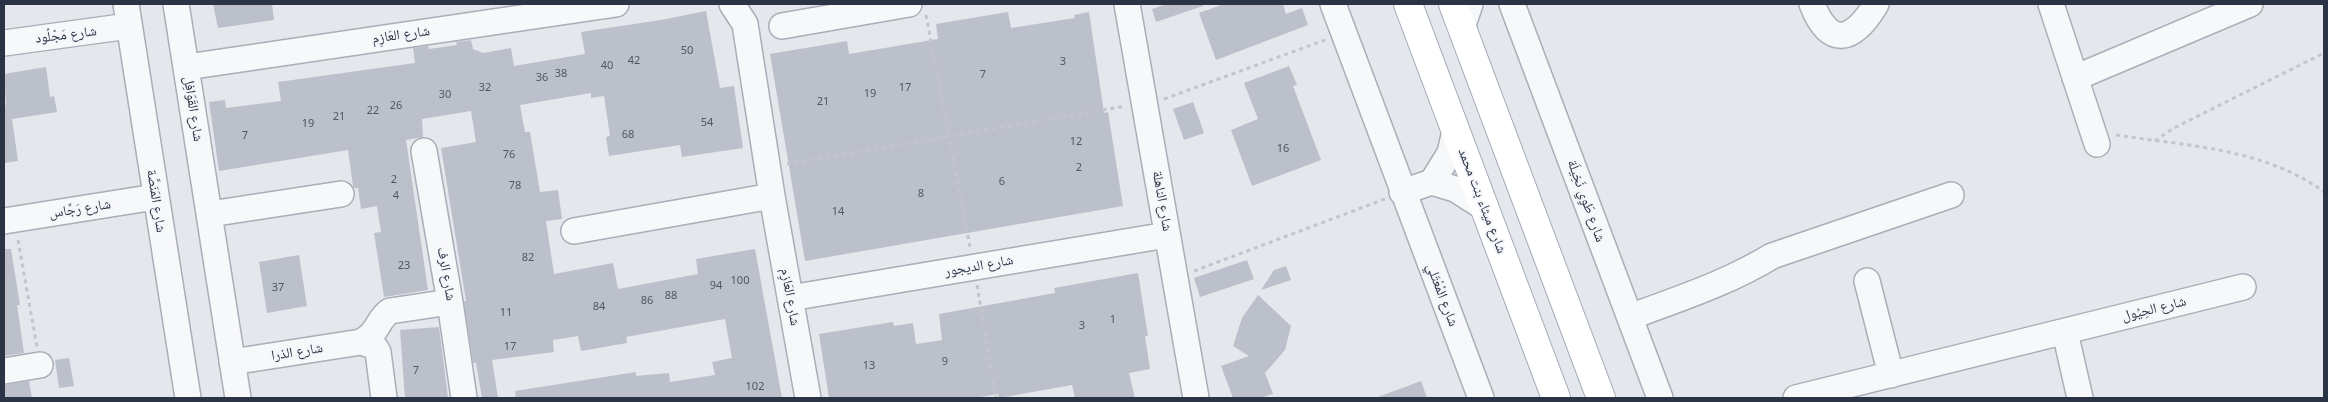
<!DOCTYPE html>
<html>
<head>
<meta charset="utf-8">
<style>
	body { margin:0 }
	#map { position:relative; width:2328px; height:402px; overflow:hidden; background:#e4e7ec; font-family:"Noto Sans",sans-serif }
	canvas { display:block }
	.frame { position:absolute; inset:0; border:5px solid #2b3445; pointer-events:none }
</style>
</head>
<body>
<div id="map">
<canvas width="2328" height="402"></canvas>
<div class="frame"></div>
</div>
<script>
const g = document.querySelector('canvas').getContext('2d');
g.lineJoin = 'round';
function fill(path, color) {
  g.fillStyle = color;
  g.fill(path, 'evenodd');
}
function trace(path, color, width, dash) {
  g.strokeStyle = color;
  g.lineWidth = width;
  g.lineCap = dash ? 'butt' : 'round';
  g.setLineDash(dash || []);
  g.stroke(path);
}
function write(font, color, halo, rows, align = 'center') {
  g.font = font + ' "Noto Sans","Noto Naskh Arabic",sans-serif';
  g.lineWidth = 4;
  g.setLineDash([]);
  g.textBaseline = 'middle';
  g.strokeStyle = halo;
  g.fillStyle = color;
  for (const [text, x, y, turn = 0] of rows) {
    g.save();
    g.translate(x, y);
    g.rotate((+turn || 0) * Math.PI / 180);
    g.textAlign = isNaN(turn) ? turn : align;
    if (halo) g.strokeText(text, 0, 0);
    g.fillText(text, 0, 0);
    g.restore();
  }
}
const building = new Path2D(`
	M213 4H272L274 20 218 28Z
	M1167 4H1203V6L1156 22 1152 9Z
	M1224 4H1283L1286 14 1302 8 1308 25 1216 60 1199 13Z
	M706 11 720 88 734 86 743 148 682 157 680 145 609 156 606 137 610 136 604 96 591 98V93L520 105 525 132H530L540 192 558 190 562 219 546 221 554 274 613 263 618 289 698 274 696 259 755 249 782 398H516L515 391 636 372V376L669 373 670 382 715 375 712 362 732 358 725 319 626 337 627 343 581 351 578 336 553 340 554 352 492 360 498 398H482L476 363H473L464 301H466L441 148 476 142 471 111 422 119 423 137 406 140 428 290 384 297 374 233 381 232 377 206 361 209 358 188H354L353 186 348 150 219 171 209 102 225 100 226 108 281 101 278 82 415 63 413 48 428 46 429 49 457 45 456 42 471 40 473 49 483 53 511 48 514 66 585 54 581 32 661 20Z
	M1008 12 1011 28 1075 18 1074 15 1089 12 1104 113 1108 112 1123 206 805 261 770 54 847 41 849 54 938 39 936 24Z
	M1289 66 1297 85 1293 86 1321 160 1252 186 1231 130 1258 119 1244 83Z
	M46 67 50 97 54 96 57 112 12 119 18 161 4 163V105H6L4 74Z
	M1193 102 1204 133 1184 140 1173 109Z
	M4 249H11L20 305H17L24 353 4 356Z
	M299 255 307 306 267 313 259 262Z
	M1247 260 1254 279 1200 297 1194 278Z
	M1286 266 1291 280 1261 290 1274 270Z
	M1138 273 1148 336H1145L1150 369 1129 373 1135 398H1075L1072 385 999 398 998 394 974 398H829L819 334 893 322 894 326 913 323 916 344 942 340 939 314 1055 293 1054 288Z
	M1258 295 1291 326 1285 350 1265 373 1273 394 1260 398H1233L1221 366 1249 356 1233 346 1242 318Z
	M439 327 448 398H405L400 330Z
	M69 358 74 386 59 388 55 360Z
	M29 381 32 398H4V385Z
	M1421 381 1427 398H1378V397Z`);
const path = new Path2D(`
	M926 15 970 247
	M1164 99 1325 40
	M2116 135C2187 146 2264 148 2324 192
	M2155 141 2172 129 2324 53
	M787 164 1126 106
	M18 240 37 347
	M1194 271 1385 199
	M977 285 996 398`);
const minor = new Path2D(`
	M126 4 188 398
	M176 4 238 398
	M732 4 745 24 772 196 808 398
	M1127 4 1196 398
	M1333 4 1481 398
	M1512 4 1660 398
	M1812 4C1830 50 1854 41 1876 4
	M2051 4 2097 144
	M782 26 909 4
	M1462 28 1470 4
	M4 43 129 26
	M187 67 616 4
	M2075 78 2250 4
	M424 151 450 302 464 398
	M1432 182 1450 153 1455 131
	M1402 192 1432 182 1455 189 1485 208
	M210 214 341 194
	M4 221 155 197
	M574 231 772 196
	M1867 281 1891 375
	M790 298 1167 235
	M1630 317C1678 299 1728 283 1772 256L1951 195
	M2065 332 2080 398
	M361 342 374 346 378 352 384 398
	M232 362 361 342C379 333 377 319 390 311L450 302
	M4 371 40 365
	M1796 398 2243 287`);
const major = new Path2D(`
	M1408 4 1556 398
	M1453 4 1601 398`);
const numberNames = [
	["50",687,51],
	["42",634,61],
	["3",1063,62],
	["40",607,66],
	["38",561,74],
	["7",983,75],
	["36",542,78],
	["32",485,88],
	["17",905,88],
	["19",870,94],
	["30",445,95],
	["21",823,102],
	["26",396,106],
	["22",373,111],
	["21",339,117],
	["54",707,123],
	["19",308,124],
	["68",628,135],
	["7",245,136],
	["12",1076,142],
	["16",1283,149],
	["76",509,155],
	["2",1079,168],
	["2",394,180],
	["6",1002,182],
	["78",515,186],
	["8",921,194],
	["4",396,196],
	["14",838,212],
	["82",528,258],
	["23",404,266],
	["100",740,281],
	["94",716,286],
	["37",278,288],
	["88",671,296],
	["86",647,301],
	["84",599,307],
	["11",506,313],
	["1",1113,320],
	["3",1082,326],
	["17",510,347],
	["9",945,362],
	["13",869,366],
	["7",416,371],
	["102",755,387]
];
const streetNames = [
	["شارع مَجْلُود",66,35,-7],
	["شارع العَازِم",401,35,-8],
	["شارع القَوَافِل",193,109,81],
	["شارع المَنَصَّة",156,201,81],
	["شارع الناهلة",1162,201,80],
	["شارع ميثاء بنت محمد",1482,201,69],
	["شارع طَوِي نَخِيلَة",1586,201,70],
	["شارع رَجَّاس",80,209,-9],
	["شارع الديجور",979,266,-10],
	["شارع الرف",446,274,80],
	["شارع المُعْتَلي",1442,295,69],
	["شارع العَازِم",790,297,80],
	["شارع الحِيُول",2154,309,-14],
	["شارع الذرا",297,352,-9]
];
fill(building, '#bbc0ca');
trace(minor, '#a9aeb7', 28);
trace(major, '#a3abb8', 30);
trace(path, '#c2c5cb', 3, [4, 4]);
trace(minor, '#f7f8fa', 25);
trace(major, '#fff', 28);
write('11px', '#4f5766', null, numberNames);
write('14px', '#2b3445', '#f4f6f9', streetNames);
</script>
</body>
</html>
